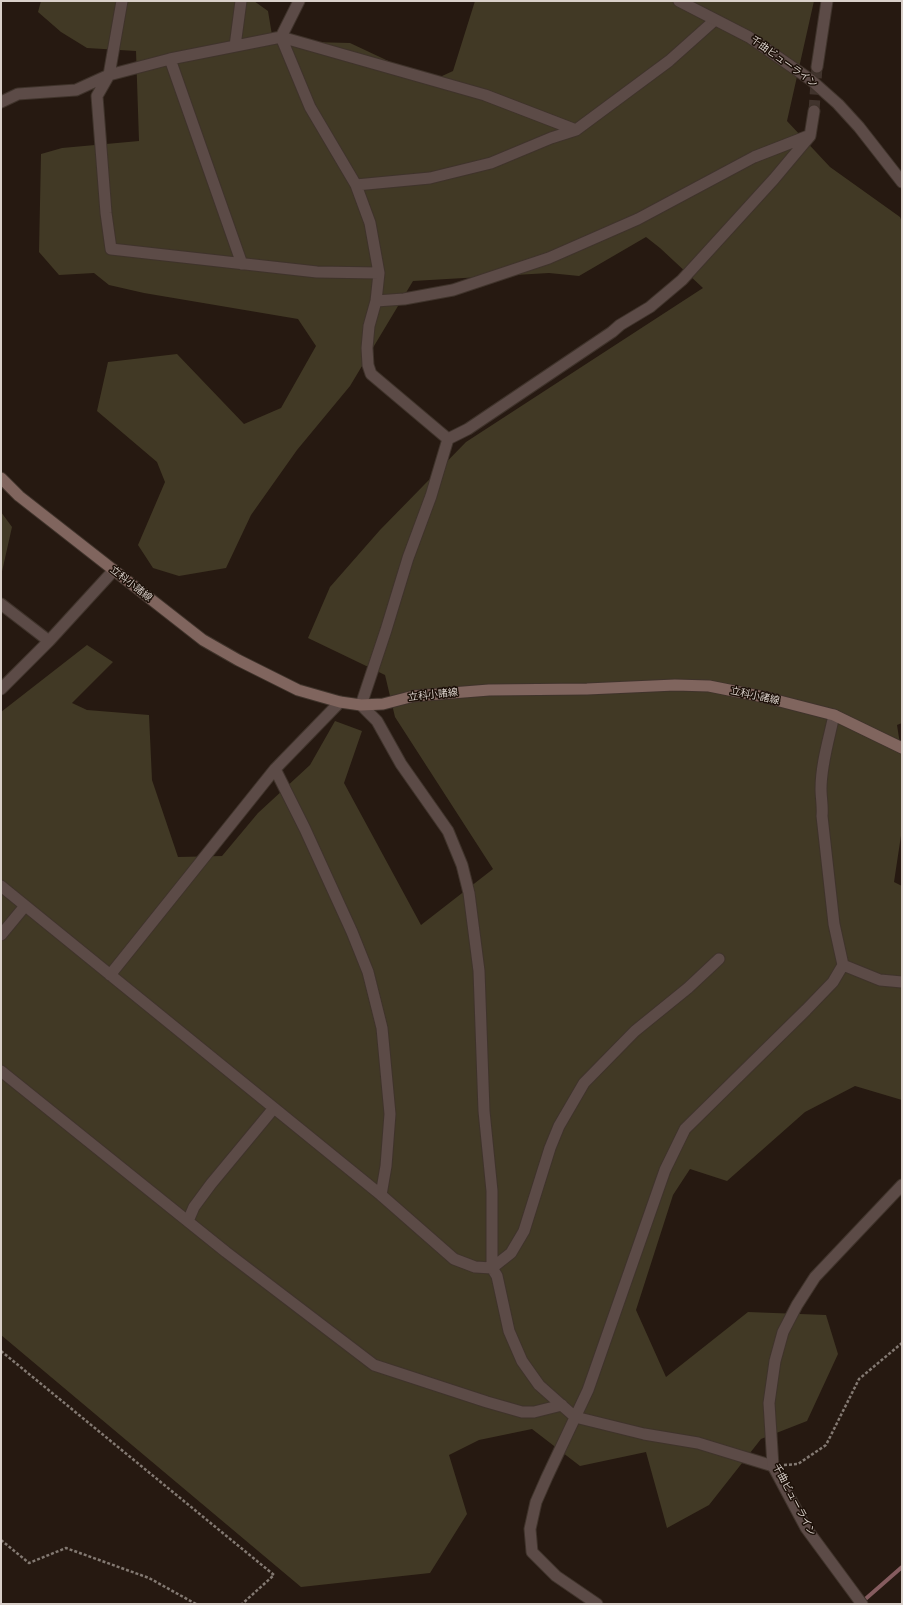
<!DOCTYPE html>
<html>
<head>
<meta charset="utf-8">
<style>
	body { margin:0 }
	#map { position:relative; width:903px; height:1605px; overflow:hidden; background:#261911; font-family:"PT Serif",serif }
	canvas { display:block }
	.frame { position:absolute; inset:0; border:2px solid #d9d0ca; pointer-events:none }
</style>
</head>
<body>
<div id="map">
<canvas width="903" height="1605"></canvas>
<div class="frame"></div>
</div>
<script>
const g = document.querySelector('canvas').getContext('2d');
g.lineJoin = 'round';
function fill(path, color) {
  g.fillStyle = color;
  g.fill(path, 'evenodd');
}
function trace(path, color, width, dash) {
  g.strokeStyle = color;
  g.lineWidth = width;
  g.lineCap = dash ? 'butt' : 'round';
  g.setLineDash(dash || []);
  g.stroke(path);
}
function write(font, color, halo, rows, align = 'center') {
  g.font = font + ' "PT Serif","Noto Sans JP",serif';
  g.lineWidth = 3;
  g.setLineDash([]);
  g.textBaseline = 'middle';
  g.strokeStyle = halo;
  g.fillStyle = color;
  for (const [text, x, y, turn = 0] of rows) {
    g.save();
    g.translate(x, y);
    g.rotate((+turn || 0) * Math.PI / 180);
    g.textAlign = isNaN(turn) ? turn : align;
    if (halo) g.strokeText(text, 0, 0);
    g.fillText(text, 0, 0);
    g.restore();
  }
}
const green = new Path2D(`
	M41 1H254L268 11 273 41 350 43 431 81 453 71 475 1H814L787 121 830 167 900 217 902 222V723L897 725 902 757V829L894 882 902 886V1100L855 1086 805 1112 727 1181 690 1169 673 1195 636 1310 666 1377 748 1312 826 1315 838 1354 807 1421 761 1439 709 1505 667 1528 646 1452 580 1466 532 1429 479 1440 449 1455 467 1514 430 1573 301 1587 1 1335V712L87 645 113 662 72 703 87 710 149 715 152 780 178 857 222 856 258 813 310 765 335 721 362 731 344 783 421 925 493 869 395 717 385 675 308 638 330 587 380 530 466 442 703 288 660 248 646 237 579 276 549 273 413 281 350 386 297 450 251 515 226 568 179 576 153 568 138 545 165 482 157 462 97 411 108 362 177 354 244 424 281 408 316 346 298 319 144 293 109 285 94 273 59 275 39 252 41 154 62 148 139 141 136 51 87 48 61 32 38 12Z
	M1 512 12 527 1 576Z`);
const stream = new Path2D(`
	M862 1602 902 1567`);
const minorTunnel = new Path2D(`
	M814 111 817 67`);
const path = new Path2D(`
	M1 1351 274 1575 242 1604
	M784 1465 798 1464 826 1445 859 1379 902 1343
	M1 1540 29 1563 66 1548 149 1578 196 1604`);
const minor = new Path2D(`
	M122 1 109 75 97 96 106 213 111 249 317 272 379 273
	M281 37 310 107 356 185 370 223 379 273 376 301 369 326 367 348 368 365 371 374 448 439
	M281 37 299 1
	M235 46 241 1
	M170 59 242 264
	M817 67 827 1
	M1 102 18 94 76 90 109 75 170 59 281 37 485 95 576 130
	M356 185 430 178 491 163 551 138 576 130 669 61 715 20
	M376 301 404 299 453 290 549 258 638 219 754 157 808 136
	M1 604 49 641
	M1 689 49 641 114 570
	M275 769 305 829 352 932 368 972 382 1028 390 1114 386 1166 381 1195
	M1 886 381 1195 454 1259 475 1267 492 1268 511 1253 524 1231 550 1148 559 1126 584 1083 635 1031 688 988 719 959
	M1 935 25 906
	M843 965 880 980 902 982
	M110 975 275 769 340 702
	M1 1071 226 1252 374 1365 487 1402 522 1412H534L562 1405
	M188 1221 194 1207 211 1184 274 1108
	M773 1466 698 1443 644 1434 575 1417 539 1385 522 1361 509 1331 497 1276 492 1268V1191L484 1111 479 971 469 893 462 865 448 831 401 764 377 721 361 705 386 630 408 558 431 496 448 439 468 429 612 332 620 325 650 307 682 280 774 179 810 136 814 111
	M597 1604 556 1576 532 1552 530 1529 536 1502 547 1477 588 1390 665 1170 685 1129 806 1010 833 982 843 965 834 924 822 816C823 807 821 798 821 789 821 764 829 739 834 715`);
const tertiary = new Path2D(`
	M679 1 749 37 811 80 838 104 859 127 902 182
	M862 1604 806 1528 773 1466 769 1403 775 1361 783 1332 797 1305 815 1277 902 1185`);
const secondary = new Path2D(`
	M1 478 19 496 203 640 238 660 298 690 340 702 361 705 383 704 414 696 489 690 587 689 675 685 709 686 764 697 834 715 902 748`);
const streetNames = [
	["千曲ビューライン",784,62,36],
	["立科小諸線",131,584,38],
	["立科小諸線",433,695,-6],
	["立科小諸線",755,696,12],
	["千曲ビューライン",794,1500,62]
];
fill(green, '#413925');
trace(stream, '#855c5f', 4);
trace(minorTunnel, '#41342d', 11, [11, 5.5]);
trace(minor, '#3f332b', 13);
trace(tertiary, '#3f332b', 13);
trace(secondary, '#3f332b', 13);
trace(path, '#837972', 2.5, [3, 2]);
trace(minor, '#5c4b47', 11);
trace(tertiary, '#5c4b47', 11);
trace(secondary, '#80655e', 11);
write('10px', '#d9d0ca', '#1c1008', streetNames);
</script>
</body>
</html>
